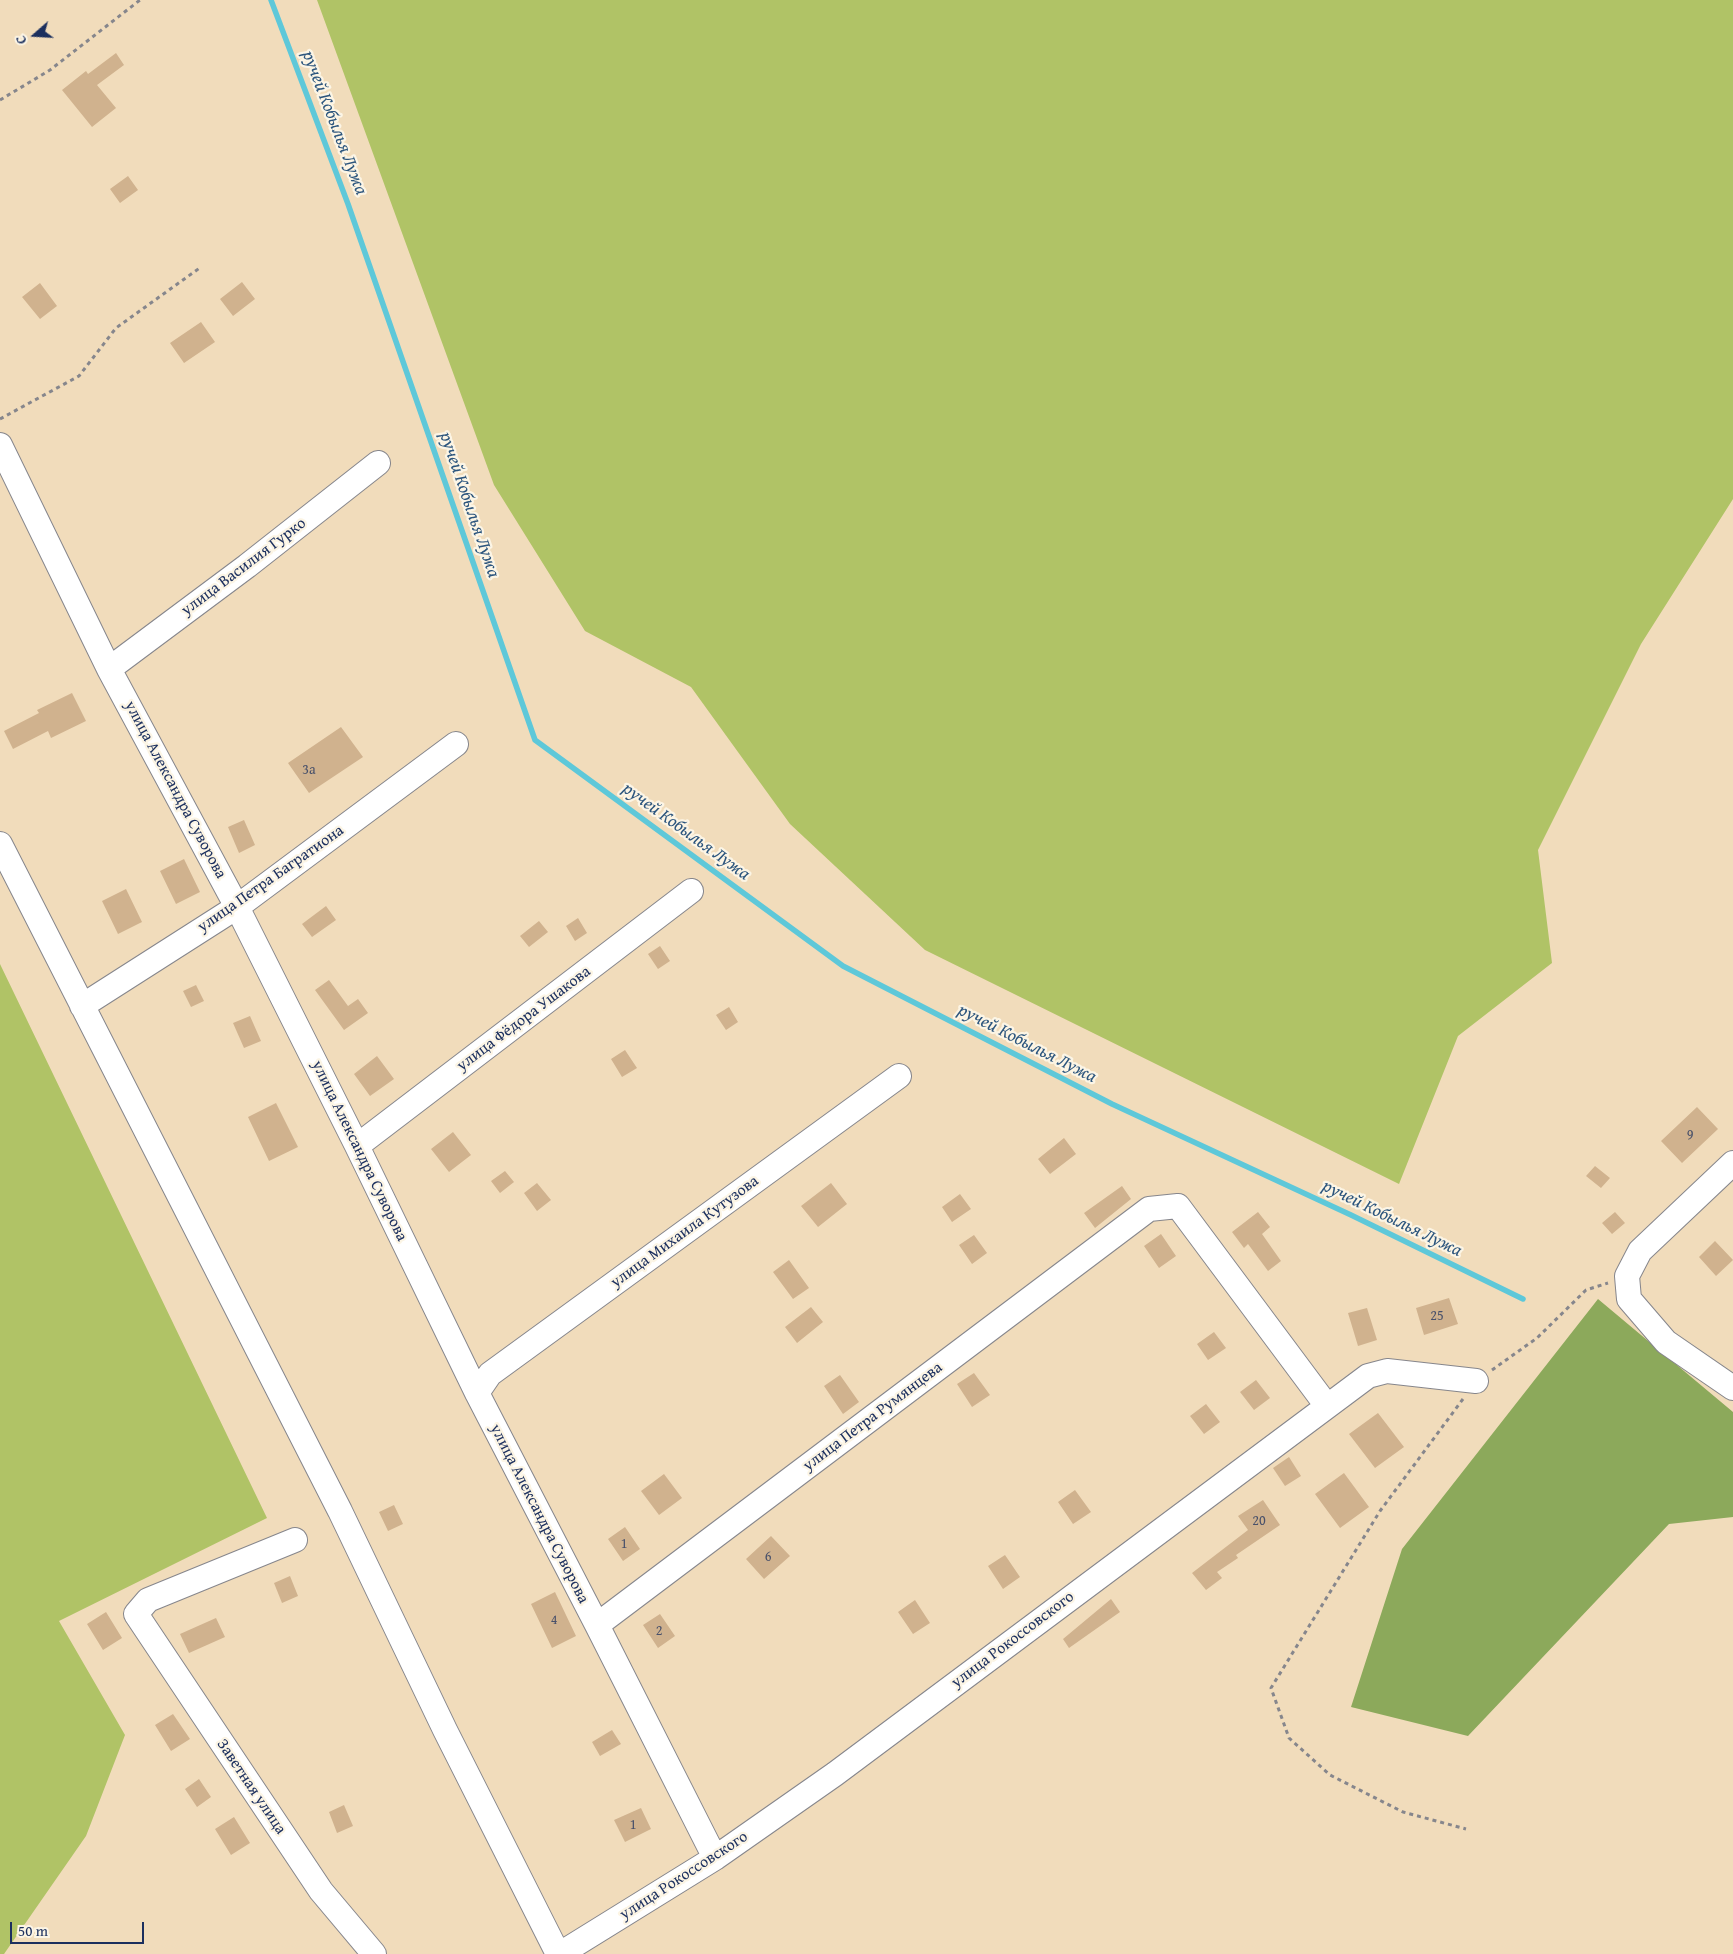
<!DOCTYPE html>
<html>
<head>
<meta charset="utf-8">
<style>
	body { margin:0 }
	#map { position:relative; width:1733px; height:1954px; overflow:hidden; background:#f1dcbb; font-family:"Gentium Book Plus",serif }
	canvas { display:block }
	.north { position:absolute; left:10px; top:10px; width:50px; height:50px; -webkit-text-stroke:4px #fcf5e5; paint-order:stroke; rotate:251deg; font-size:14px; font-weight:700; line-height:20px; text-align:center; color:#1b2f5e }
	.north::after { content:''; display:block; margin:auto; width:18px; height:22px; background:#1b2f5e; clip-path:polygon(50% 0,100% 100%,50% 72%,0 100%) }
	.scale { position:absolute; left:10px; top:1922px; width:134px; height:22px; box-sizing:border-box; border:2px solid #1b2f5e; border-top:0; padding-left:6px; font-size:15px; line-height:18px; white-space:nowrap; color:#1b2f5e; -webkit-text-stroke:4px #fcf5e5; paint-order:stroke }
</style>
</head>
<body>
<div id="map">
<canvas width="1733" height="1954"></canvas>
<div class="north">С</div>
<div class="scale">50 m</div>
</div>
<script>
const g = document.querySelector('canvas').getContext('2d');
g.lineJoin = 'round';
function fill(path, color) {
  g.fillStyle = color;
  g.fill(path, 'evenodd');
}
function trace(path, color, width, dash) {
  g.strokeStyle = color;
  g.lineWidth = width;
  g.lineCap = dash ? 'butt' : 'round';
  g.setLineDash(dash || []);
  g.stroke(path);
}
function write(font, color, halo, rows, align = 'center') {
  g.font = font + ' "Gentium Book Plus",serif';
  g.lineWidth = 4.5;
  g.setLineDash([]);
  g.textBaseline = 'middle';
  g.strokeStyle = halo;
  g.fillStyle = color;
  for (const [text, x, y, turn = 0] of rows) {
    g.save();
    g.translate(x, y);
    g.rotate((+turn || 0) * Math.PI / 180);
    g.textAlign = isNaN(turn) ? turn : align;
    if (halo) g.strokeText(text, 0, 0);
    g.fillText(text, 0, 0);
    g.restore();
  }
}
const green = new Path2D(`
	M317 0H1733V499L1641 644 1538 850 1552 963 1458 1036 1399 1184 925 950 790 824 691 687 585 631 494 485Z
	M0 964 267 1518 59 1621 125 1735 86 1836 4 1954H0Z`);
const forest = new Path2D(`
	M1598 1299 1733 1412V1517L1669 1524 1468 1736 1351 1707 1402 1549Z`);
const stream = new Path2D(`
	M271 0 348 204 535 740 843 966 1112 1104 1351 1215 1523 1299`);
const building = new Path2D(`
	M116 53 124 65 97 85 116 108 92 127 62 90 86 71 88 74Z
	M128 176 138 190 120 203 110 189Z
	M242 282 255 299 233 316 220 299Z
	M40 283 57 306 40 319 22 297Z
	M201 322 215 342 184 363 170 343Z
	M72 693 86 721 51 738 48 731 13 749 4 731 39 713 37 710Z
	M341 727 363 757 309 793 288 763Z
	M244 820 255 845 239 853 228 827Z
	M184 859 200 892 176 904 160 871Z
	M126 889 142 922 118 934 102 901Z
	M326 906 336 920 312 937 302 924Z
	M578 918 587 933 575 941 566 926Z
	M539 921 548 932 529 947 520 936Z
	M660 946 670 961 658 969 648 954Z
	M329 980 348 1006 358 999 368 1013 344 1030 315 990Z
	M196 985 204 1001 191 1007 183 991Z
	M729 1007 738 1022 726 1030 716 1015Z
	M250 1016 261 1041 244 1048 233 1023Z
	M625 1050 637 1068 622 1077 611 1059Z
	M377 1056 394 1079 370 1096 354 1074Z
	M276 1103 298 1147 269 1161 248 1117Z
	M1697 1107 1718 1129 1682 1163 1661 1141Z
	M453 1132 471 1155 449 1172 431 1149Z
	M1064 1138 1076 1154 1050 1174 1038 1159Z
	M1595 1166 1610 1178 1601 1188 1586 1176Z
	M505 1171 514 1182 500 1193 491 1181Z
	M537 1183 551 1200 537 1211 524 1193Z
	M831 1183 847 1204 818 1227 801 1206Z
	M1122 1186 1131 1199 1095 1228 1084 1213Z
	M960 1194 971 1209 952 1222 942 1207Z
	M1258 1212 1270 1227 1262 1234 1281 1261 1268 1271 1248 1244 1244 1248 1232 1232Z
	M1615 1212 1625 1223 1612 1234 1602 1223Z
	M1161 1234 1176 1256 1159 1268 1144 1246Z
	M974 1235 987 1253 972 1264 959 1245Z
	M1715 1241 1733 1260 1716 1276 1699 1257Z
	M789 1260 809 1288 793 1299 773 1272Z
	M1449 1298 1458 1324 1424 1335 1416 1308Z
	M811 1307 823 1322 797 1343 785 1327Z
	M1367 1308 1377 1340 1358 1346 1348 1313Z
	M1214 1332 1226 1348 1208 1360 1197 1344Z
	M974 1373 990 1395 972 1407 957 1384Z
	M840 1375 859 1402 843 1414 824 1386Z
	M1256 1380 1270 1398 1254 1410 1240 1392Z
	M1206 1404 1220 1422 1204 1434 1190 1416Z
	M1378 1413 1404 1447 1375 1468 1349 1434Z
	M1289 1457 1301 1476 1285 1486 1273 1468Z
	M1344 1473 1369 1507 1340 1528 1315 1494Z
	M664 1474 682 1498 659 1515 641 1491Z
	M1075 1490 1091 1512 1073 1524 1058 1502Z
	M1263 1500 1280 1525 1236 1555 1238 1558 1217 1572 1222 1578 1206 1590 1192 1573 1248 1530 1238 1516Z
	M394 1505 403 1524 388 1531 379 1512Z
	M625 1527 640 1549 623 1561 608 1539Z
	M771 1536 790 1556 764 1579 746 1559Z
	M1005 1555 1020 1577 1003 1589 988 1566Z
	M290 1576 298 1596 282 1603 274 1583Z
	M555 1592 576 1636 552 1648 531 1604Z
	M1111 1599 1120 1612 1069 1648 1063 1639Z
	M915 1600 930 1623 913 1634 898 1612Z
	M106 1612 122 1638 103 1650 87 1624Z
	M660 1614 675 1636 658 1648 643 1625Z
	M216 1618 225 1637 189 1653 180 1634Z
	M173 1714 190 1739 171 1751 155 1725Z
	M612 1730 621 1744 600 1756 592 1742Z
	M199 1779 211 1797 197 1807 185 1789Z
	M344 1805 353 1826 337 1833 329 1812Z
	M641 1808 651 1829 625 1842 614 1820Z
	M234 1817 250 1843 231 1855 215 1829Z`);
const path = new Path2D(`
	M0 100 50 70 140 0
	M0 419 79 376 116 328 201 267
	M1492 1370 1537 1338 1586 1290 1608 1283
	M1463 1399 1380 1511 1271 1688 1289 1738 1330 1775 1403 1812 1466 1829`);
const minor = new Path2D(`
	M0 445 109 669 237 907 357 1146 477 1393 597 1625 715 1858
	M109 669 247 566 378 463
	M0 844 340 1511 445 1730 558 1954
	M82 1006 237 907 456 744
	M357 1146 691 891
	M1733 1163 1640 1251 1627 1276 1629 1299 1666 1342 1733 1388
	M477 1393 490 1374 899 1076
	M295 1540 148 1600 136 1614 321 1891 374 1954
	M597 1625 1149 1209 1178 1206 1327 1406
	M560 1954 715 1858 835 1774 1368 1376 1387 1371 1476 1381`);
const numberNames = [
	["3а",309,770],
	["9",1690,1135],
	["25",1437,1316],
	["20",1259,1521],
	["1",624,1544],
	["6",768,1557],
	["4",554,1620],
	["2",659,1631],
	["1",633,1825]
];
const streetNames = [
	["улица Василия Гурко",244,567,-37],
	["улица Александра Суворова",175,790,62],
	["улица Петра Багратиона",271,879,-35],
	["улица Фёдора Ушакова",524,1019,-37],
	["улица Александра Суворова",359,1151,64],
	["улица Михаила Кутузова",685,1232,-36],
	["улица Петра Румянцева",873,1417,-37],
	["улица Александра Суворова",539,1514,63],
	["улица Рокоссовского",1013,1640,-37],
	["Заветная улица",251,1787,56],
	["улица Рокоссовского",684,1876,-33]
];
const waterNames = [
	["ручей Кобылья Лужа",334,123,69],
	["ручей Кобылья Лужа",469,505,71],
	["ручей Кобылья Лужа",686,832,36],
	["ручей Кобылья Лужа",1027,1044,27],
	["ручей Кобылья Лужа",1392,1219,26]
];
fill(green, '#b0c366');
fill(forest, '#8ca95b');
trace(stream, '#5ec8d9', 5.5);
fill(building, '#d0b28e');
trace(minor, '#86868c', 26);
trace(path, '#86868c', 3, [4, 4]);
trace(minor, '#fff', 24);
write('14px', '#48506a', null, numberNames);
write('16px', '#1b2f5e', '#fcf5e5', streetNames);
write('italic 18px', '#2c557d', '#fcf5e5', waterNames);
</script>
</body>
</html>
